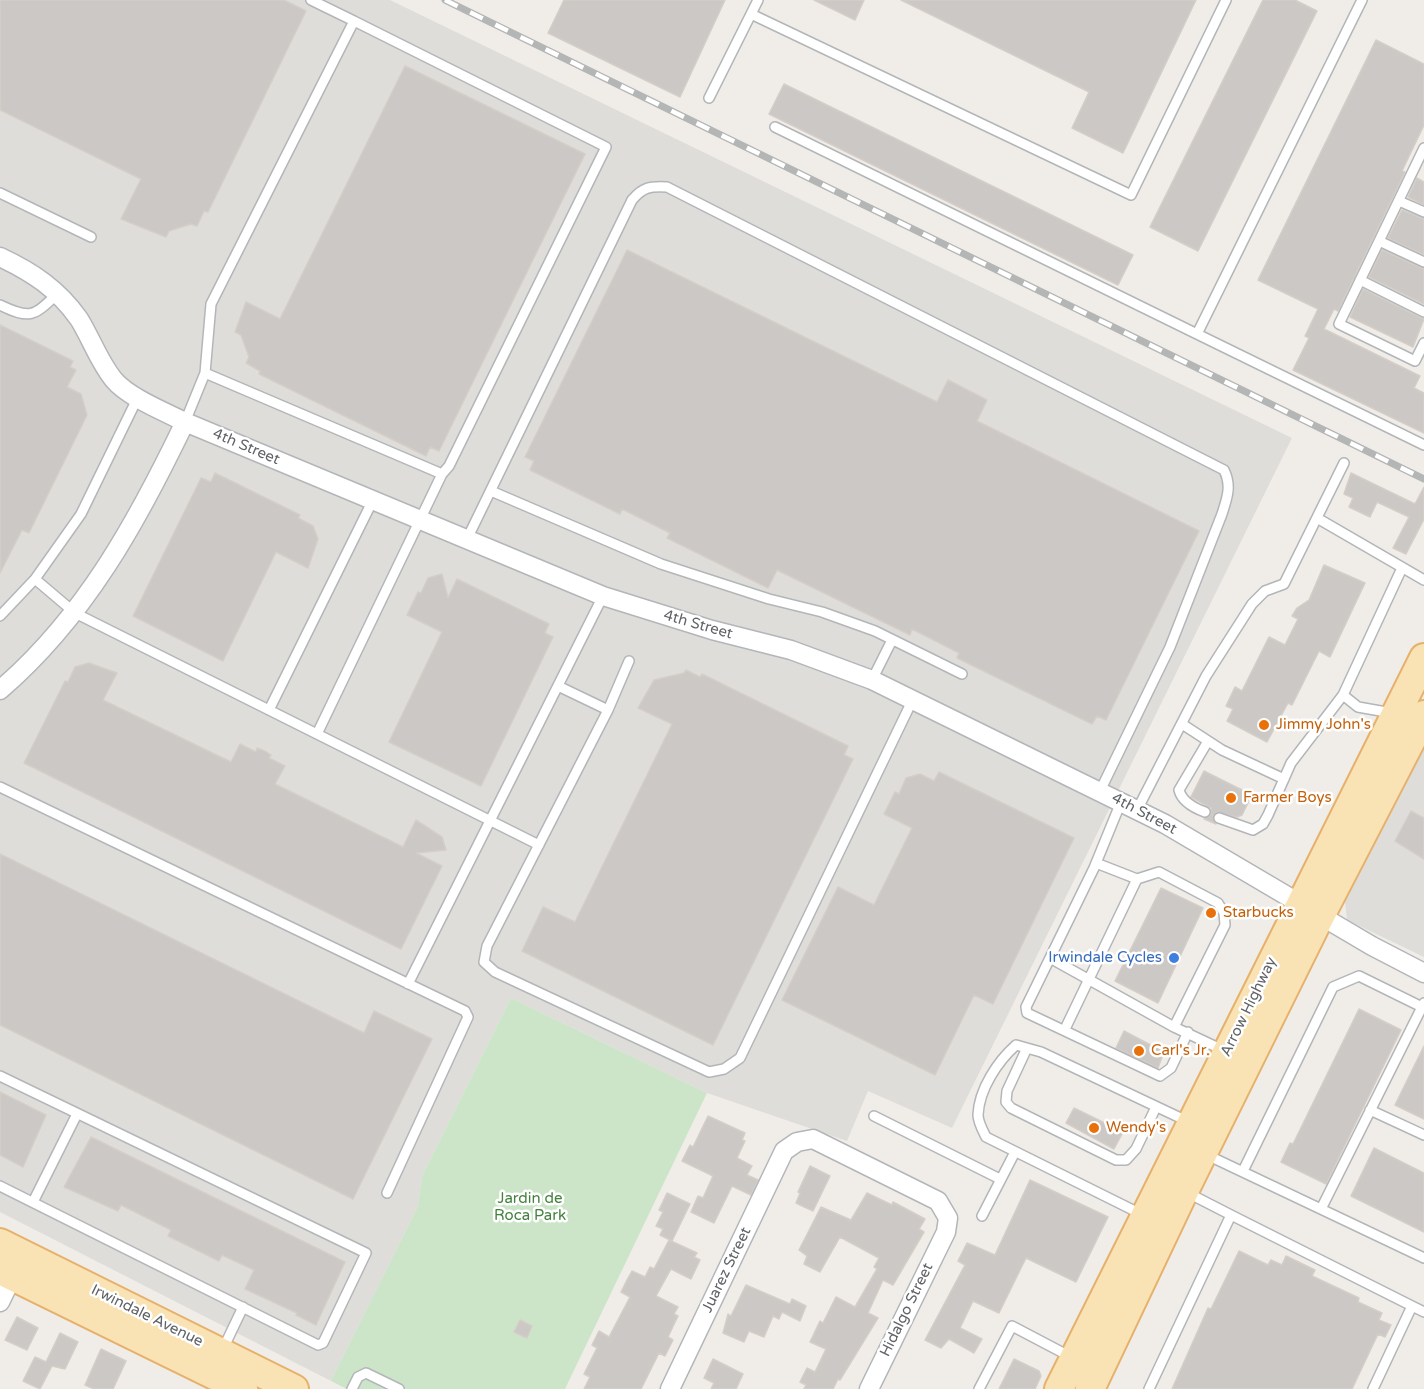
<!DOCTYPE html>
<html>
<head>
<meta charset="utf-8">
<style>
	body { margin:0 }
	canvas { display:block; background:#f0ede9 }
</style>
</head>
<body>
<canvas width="1424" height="1389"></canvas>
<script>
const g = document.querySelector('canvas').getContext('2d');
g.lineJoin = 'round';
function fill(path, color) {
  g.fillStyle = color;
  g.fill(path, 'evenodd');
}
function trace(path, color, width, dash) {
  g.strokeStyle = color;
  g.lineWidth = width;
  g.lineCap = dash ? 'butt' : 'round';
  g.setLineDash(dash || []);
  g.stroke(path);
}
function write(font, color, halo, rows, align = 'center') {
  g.font = font + ' "Varela Round",sans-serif';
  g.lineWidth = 5;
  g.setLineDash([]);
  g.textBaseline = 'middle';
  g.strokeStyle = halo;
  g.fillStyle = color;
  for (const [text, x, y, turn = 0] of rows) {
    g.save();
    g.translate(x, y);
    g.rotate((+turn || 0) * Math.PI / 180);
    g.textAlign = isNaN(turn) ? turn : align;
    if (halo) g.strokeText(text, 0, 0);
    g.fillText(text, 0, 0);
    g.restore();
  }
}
const industrial = new Path2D(`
	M0 0H390L1292 438 952 1128 868 1091 847 1141 707 1093 511 998 422 1176 418 1206 331 1381 0 1212Z
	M1424 739V957L1347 920 1344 893Z`);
const green = new Path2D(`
	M511 998 707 1093 565 1389H347L331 1381 418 1206 422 1176Z`);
const building = new Path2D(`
	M0 0H284L306 11 208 212 204 211 197 226 191 224 169 231 166 237 121 219 141 179 0 110Z
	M564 0H725L680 97 548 33Z
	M814 0H864L855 20Z
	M901 0H1196L1123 153 1072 128 1089 92Z
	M1263 0H1295L1317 11 1198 251 1150 227Z
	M1376 40 1424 64V125L1402 171 1405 172 1338 311 1334 309 1324 329 1420 376 1414 388 1424 393V433L1293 370 1309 338 1305 336 1318 309 1258 280Z
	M405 66 585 154 439 451 430 447 426 456 259 374 260 371 246 363 249 357 241 335 235 332 246 302 280 319Z
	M784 84 1133 255 1118 285 769 114Z
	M1417 178 1424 182V205L1408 197Z
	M1402 210 1424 219V255L1388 238Z
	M627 250 937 402 948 380 987 400 977 421 1199 531 1106 720 1097 716 1092 724 957 658 959 653 912 629 910 635 777 570 768 588 667 538 670 533 622 509 620 514 530 470 534 461 525 457Z
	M1382 250 1424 269V304L1369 277Z
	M1363 289 1424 319 1413 347 1350 317Z
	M0 325 73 361 70 367 76 370 67 387 81 394 87 415 29 533 22 530 0 573Z
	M215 473 300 515 298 518 313 526 318 539 308 568 276 552 223 661 133 616 201 478 211 482Z
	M1351 473 1415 504 1424 487V519L1406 554 1393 548 1409 517 1377 502 1370 517 1349 507 1353 498 1344 494Z
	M1324 565 1365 583 1330 657 1319 651 1292 705 1288 703 1267 742 1227 721 1233 709 1226 706 1235 687 1242 691 1269 637 1285 645 1298 619 1292 616 1297 608 1309 600Z
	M442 574 448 598 457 579 549 624 545 633 553 637 481 786 389 742 442 632 407 615 418 592 421 593 428 578Z
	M89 663 117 673 103 700 231 762 240 744 256 752 257 748 265 751 271 755 269 758 285 766 275 784 403 847 416 820 442 837 446 850 416 853 442 866 401 949 24 763 65 681 68 682 75 667Z
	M686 670 700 677 702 674 848 746 844 755 853 759 713 1045 522 951 543 907 575 922 672 724 638 708 654 680 684 673Z
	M1204 771 1252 795 1242 815 1237 817 1217 812 1213 816 1216 824 1204 819 1211 815V808L1191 797Z
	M939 772 1074 838 993 1004 974 995 935 1075 782 1000 838 887 874 905 912 828 884 814 895 792 899 794 906 778 920 774 934 781Z
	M1411 811 1424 818V859L1395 841Z
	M0 854 364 1033 374 1011 432 1039 353 1199 0 1025Z
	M1161 888 1203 908 1158 1003 1115 981Z
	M1359 1009 1401 1030 1326 1184 1281 1162 1290 1143 1293 1144Z
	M1124 1031 1164 1052 1158 1068 1116 1048Z
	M1424 1046V1119L1395 1105Z
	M0 1092 46 1115 23 1167 0 1155Z
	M1074 1108 1123 1132 1114 1149 1066 1123Z
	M708 1116 745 1133 742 1140 745 1141 737 1158 752 1166 747 1175 758 1180 751 1195 732 1186 714 1223 691 1212 698 1196 703 1198 713 1176 682 1161 690 1145 693 1147Z
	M91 1137 345 1262 316 1325 296 1315 297 1313 245 1289 254 1270 222 1255 219 1261 168 1236 171 1230 121 1205 118 1211 64 1187Z
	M1374 1148 1424 1173V1232L1351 1196Z
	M810 1166 830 1176 813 1211 796 1203 800 1193 798 1192Z
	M1030 1180 1108 1217 1076 1282 1026 1258 999 1313 973 1301 960 1328 982 1339 974 1353 949 1339 941 1348 925 1340 965 1265 958 1261 967 1243 995 1255Z
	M667 1193 690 1204 672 1241 660 1235 663 1229 656 1226 663 1212 659 1210Z
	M867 1193 892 1205 893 1202 925 1219 919 1229 924 1232 893 1285 883 1280 868 1313 878 1318 840 1380 838 1379 833 1389H804L806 1385 800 1382 807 1368 815 1372 826 1349 810 1342 820 1321 823 1323 836 1297 855 1307 877 1269 874 1267 879 1258 840 1237 820 1272 804 1264 807 1256 799 1250 821 1207 851 1220Z
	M669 1240 697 1253 694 1257 700 1260 691 1279 671 1269 656 1296 678 1307 674 1314 678 1316 668 1337 673 1340 665 1356 659 1353 641 1389H584L590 1377 584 1374 597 1348 592 1345 599 1331 609 1337 630 1297 621 1292 628 1278 632 1271 645 1277 650 1267 654 1269Z
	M1239 1251 1268 1265 1271 1260 1282 1265 1286 1256 1315 1270 1312 1276 1359 1298 1358 1302 1382 1313 1379 1320 1391 1325 1385 1337 1378 1334 1352 1389H1172L1208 1308 1211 1309Z
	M746 1285 790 1304 792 1299 806 1306 800 1321 782 1312 779 1319 773 1316 764 1337 749 1331 744 1342 723 1333 728 1314 731 1316Z
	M17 1317 38 1328 27 1350 5 1340Z
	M520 1320 532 1326 527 1338 514 1332Z
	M60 1333 78 1342 65 1369 52 1366 40 1389 23 1381 35 1357 46 1362Z
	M101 1349 126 1361 113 1389H94L85 1385Z
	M713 1359 743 1374 736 1389H711L714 1383 704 1378Z
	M1014 1359 1039 1371 1041 1376 1035 1389H999Z`);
const lane = new Path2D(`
	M311 0 354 21
	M1362 0 1197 334 1424 445
	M751 14 1131 195 1226 0
	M709 98 758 0
	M775 127 1197 334
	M1424 148 1339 324 1415 361 1424 343
	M0 193 91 237
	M1399 201 1424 212
	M1379 241 1424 262
	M1360 280 1424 312
	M0 305C31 320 34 316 58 293
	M205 373 442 474
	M185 422 205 373 211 304 354 21 606 147 449 466 442 474 317 734
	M491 491 661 564 769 599 822 612 875 631 962 674
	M1317 518 1424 580
	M467 539 632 200C643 187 650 186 667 187L1224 470C1232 486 1227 498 1222 514L1170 647 1100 791
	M35 579 75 613 539 845
	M0 616 35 579 81 514 138 397
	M872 680 892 640
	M558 686 608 710 487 946 484 962 495 972 709 1072 724 1069 740 1058 913 699
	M1343 695 1358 707 1392 713
	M269 710 373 500
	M608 710 629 661
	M1182 724 1222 750 1284 779
	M0 787 465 1011 468 1017 387 1193
	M1121 802 1094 868 1026 1007 1027 1013 1160 1076 1171 1068 1188 1032
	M1137 810 1206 676 1252 604 1265 591 1284 584 1344 463
	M1205 812C1194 808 1182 802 1179 790L1208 741
	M1219 818 1253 830 1263 824 1268 815 1291 763 1343 695 1402 568
	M1096 863 1137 879 1159 872 1218 903 1224 913 1225 925 1174 1027 1225 1051
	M1050 958 1174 1027
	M408 984 603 596
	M1065 1029 1137 879
	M1027 1048 1007 1091 1006 1102 1011 1108 1116 1160H1126L1136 1149 1156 1107
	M0 1076 366 1253 323 1343 318 1345 0 1186
	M1370 1110 1424 1135
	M874 1116 1000 1179
	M1205 1154 1424 1258
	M1243 1171 1333 987 1359 976 1424 1008
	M1188 1193 1231 1215
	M33 1202 77 1114
	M1321 1209 1424 1003
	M1141 1214 986 1137C983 1131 978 1122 978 1115 979 1089 998 1061 1016 1045L1041 1052 1189 1122
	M982 1216 1015 1152
	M222 1351 243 1307
	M352 1389 358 1377 366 1373 399 1389
	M979 1389 1012 1326 1071 1357
	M1149 1389 1231 1215 1412 1306
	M1373 1389 1412 1306 1424 1312`);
const street = new Path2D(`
	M0 257C32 272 58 289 79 319 91 338 99 362 114 380 128 397 165 412 185 422L603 596 712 630 791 650 872 680 1165 824 1372 946 1424 973
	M0 690C85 617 137 522 185 422
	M0 1302 17 1267
	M670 1389 784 1151 797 1142 813 1139 938 1201 948 1218 946 1232 869 1389`);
const primary = new Path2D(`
	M0 1243 294 1389
	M0 1270 243 1389
	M1059 1389 1424 658
	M1090 1389 1184 1191 1320 916 1424 715`);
const rail = new Path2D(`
	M445 0 1424 479`);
const markers = [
	[1264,725,6,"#e8710a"],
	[1231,798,6,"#e8710a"],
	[1211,913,6,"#e8710a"],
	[1174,958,6,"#3f7fe0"],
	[1139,1051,6,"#e8710a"],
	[1094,1128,6,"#e8710a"]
];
const streetNames = [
	["4th Street",246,447,23],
	["4th Street",698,625,16],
	["4th Street",1144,814,28],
	["Arrow Highway",1249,1007,-64],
	["Juarez Street",727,1270,-64],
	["Hidalgo Street",907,1310,-64],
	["Irwindale Avenue",147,1316,26]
];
const foodNames = [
	["Jimmy John's",1276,725],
	["Farmer Boys",1243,798],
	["Starbucks",1223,913],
	["Carl's Jr.",1151,1051],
	["Wendy's",1106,1128]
];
const shopNames = [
	["Irwindale Cycles",1162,958]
];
const parkNames = [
	["Jardin de",530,1199],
	["Roca Park",530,1216]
];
fill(industrial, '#dfddda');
fill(green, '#cce5c8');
fill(building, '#ccc8c5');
trace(building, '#d5cec7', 1.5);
trace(lane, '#b3b6b9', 12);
trace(street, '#b3b6b9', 21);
trace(primary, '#e6b16b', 32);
trace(lane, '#fff', 9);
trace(street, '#fff', 18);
trace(primary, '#f9e3b5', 28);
trace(rail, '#b4b5b5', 7);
trace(rail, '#fff', 4.5, [14]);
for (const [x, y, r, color] of markers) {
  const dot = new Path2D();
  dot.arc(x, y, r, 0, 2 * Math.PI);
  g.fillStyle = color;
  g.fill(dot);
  trace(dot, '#fff', 2);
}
write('15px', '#606467', '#fff', streetNames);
write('15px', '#c56008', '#fff', foodNames, 'left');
write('15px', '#366cbe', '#fff', shopNames, 'right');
write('15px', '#43813d', '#fff', parkNames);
</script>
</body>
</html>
